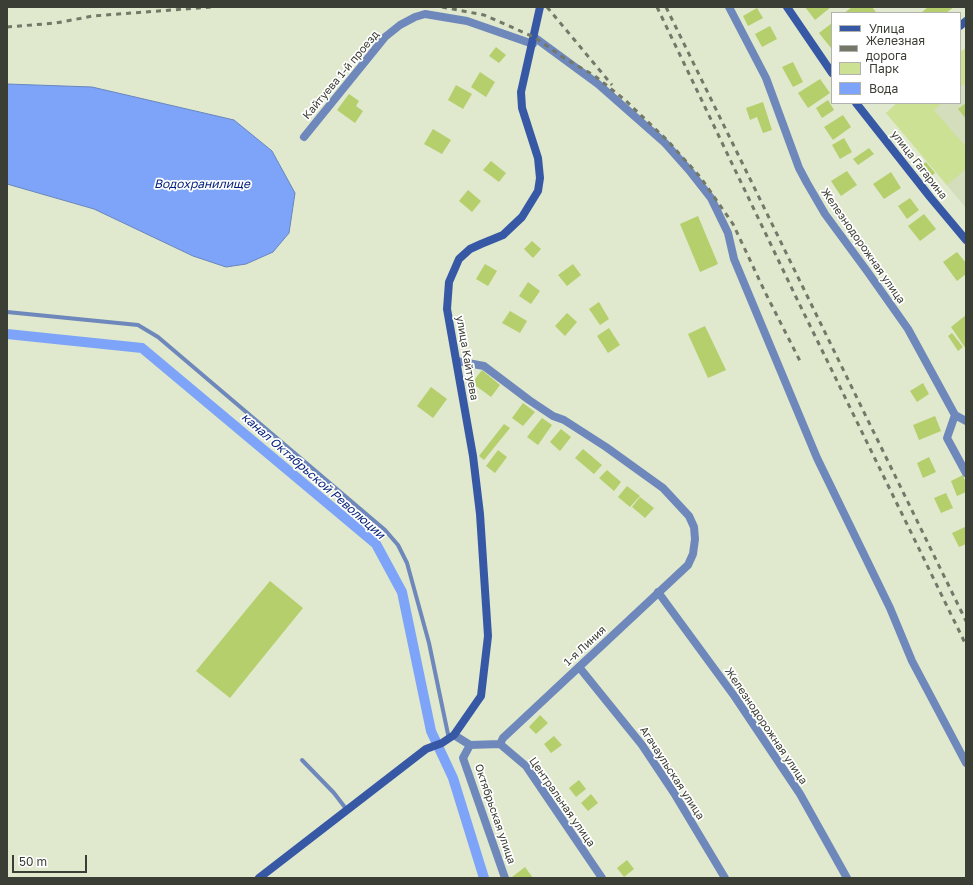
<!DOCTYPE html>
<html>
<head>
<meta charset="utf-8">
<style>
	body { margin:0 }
	#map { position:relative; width:973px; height:885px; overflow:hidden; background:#e0e8cd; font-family:"Golos Text",sans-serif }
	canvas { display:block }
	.frame { position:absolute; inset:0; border:8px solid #3b3e34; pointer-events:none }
	.legend { position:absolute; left:831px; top:12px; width:130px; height:92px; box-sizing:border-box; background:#fff; border:1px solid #b1b2ae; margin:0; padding:5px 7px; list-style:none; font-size:12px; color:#3b3e34 }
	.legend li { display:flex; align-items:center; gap:8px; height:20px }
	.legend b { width:20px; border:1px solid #b1b2ae }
	.scale { position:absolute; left:12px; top:855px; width:75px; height:18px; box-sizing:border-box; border:2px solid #3b3e34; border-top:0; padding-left:5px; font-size:12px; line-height:14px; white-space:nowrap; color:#3b3e34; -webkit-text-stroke:3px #fff; paint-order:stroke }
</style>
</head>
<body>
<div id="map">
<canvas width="973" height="885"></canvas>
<div class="frame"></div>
<ul class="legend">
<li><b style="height:5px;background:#3759a5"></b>Улица</li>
<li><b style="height:5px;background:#737868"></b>Железная дорога</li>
<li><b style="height:11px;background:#cce193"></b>Парк</li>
<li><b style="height:11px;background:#7da4f8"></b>Вода</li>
</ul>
<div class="scale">50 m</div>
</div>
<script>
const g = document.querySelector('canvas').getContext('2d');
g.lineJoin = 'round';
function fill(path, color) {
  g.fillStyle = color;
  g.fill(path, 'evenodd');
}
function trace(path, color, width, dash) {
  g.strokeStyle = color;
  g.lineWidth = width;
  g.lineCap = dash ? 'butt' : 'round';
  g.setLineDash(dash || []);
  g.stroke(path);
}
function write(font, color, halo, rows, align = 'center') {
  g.font = font + ' "Golos Text",sans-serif';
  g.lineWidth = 3.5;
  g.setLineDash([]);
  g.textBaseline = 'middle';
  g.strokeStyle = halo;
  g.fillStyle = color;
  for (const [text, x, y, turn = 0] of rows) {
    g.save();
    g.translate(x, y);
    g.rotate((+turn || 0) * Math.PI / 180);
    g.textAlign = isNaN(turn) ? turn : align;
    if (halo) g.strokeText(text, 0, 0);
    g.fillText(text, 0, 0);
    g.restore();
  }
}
const built = new Path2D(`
	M966 48V208L886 113 897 103H960V52Z`);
const green = new Path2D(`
	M966 48V83L960 87V52Z
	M897 103H942L934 110 966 147V169L947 185 886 113Z`);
const water = new Path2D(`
	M7 84 92 87 234 120 272 151 295 193 289 233 273 252 246 264 226 267 193 256 94 209 7 184Z`);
const canal = new Path2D(`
	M7 334 142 348 376 544 402 592 431 731 453 778 484 878`);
const building = new Path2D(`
	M805 7H831L815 20Z
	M852 7H872L876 12 844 13Z
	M928 7H954L946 13H921Z
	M757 8 763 18 748 26 743 16Z
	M832 23V47L831 48 819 33Z
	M770 26 777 39 762 47 755 34Z
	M496 47 506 55 499 63 489 56Z
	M793 62 803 82 793 87 782 67Z
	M480 72 495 82 486 97 471 87Z
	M820 79 830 93 808 108 798 93Z
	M456 85 472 94 463 109 448 100Z
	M349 94 359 101 356 106 363 111 355 123 337 110Z
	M828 100 834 110 822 118 816 108Z
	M763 102 772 130 763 133 757 117 750 120 746 108Z
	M966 103V119L958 109Z
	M843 115 851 127 833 140 824 127Z
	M433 129 451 140 442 154 424 144Z
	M844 138 852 152 840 159 832 145Z
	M869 148 874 154 858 165 853 159Z
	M491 161 506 173 499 182 483 170Z
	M926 162 935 173 930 177 921 166Z
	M847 171 857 185 841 196 831 181Z
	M891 172 901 188 884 199 873 184Z
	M468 190 481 201 472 212 459 201Z
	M910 198 919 210 907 219 898 206Z
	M924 214 936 229 920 241 908 226Z
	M698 216 718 264 700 272 680 224Z
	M532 241 541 249 533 258 524 249Z
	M957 252 966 263V274L957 281 943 262Z
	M485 264 497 271 488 286 476 279Z
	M573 264 581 275 567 286 558 275Z
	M528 282 540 291 531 304 519 296Z
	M599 302 609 319 600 325 589 309Z
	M510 311 527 321 520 333 502 323Z
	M567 313 577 322 565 336 555 326Z
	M966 315V349L951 327Z
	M705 326 726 370 708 378 688 334Z
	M609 328 620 345 608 353 597 336Z
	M952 333 963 347 958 351 948 336Z
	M482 370 500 385 491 397 472 383Z
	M923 383 929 394 917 402 910 391Z
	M431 387 447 399 433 418 417 406Z
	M523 403 535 412 523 426 512 418Z
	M935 416 941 431 919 440 913 425Z
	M542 418 552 425 538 445 527 437Z
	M504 424 510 428 484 460 479 456Z
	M561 429 571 437 560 451 550 442Z
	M583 449 602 465 594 474 575 458Z
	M498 450 507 457 495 473 486 466Z
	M929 457 936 472 923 478 917 463Z
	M607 470 621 482 614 491 599 478Z
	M963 475 966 483V492L957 496 951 481Z
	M627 486 640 496 630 507 618 497Z
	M946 493 953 508 941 513 934 498Z
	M640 497 654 508 645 518 632 507Z
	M965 527 966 530V544L959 547 952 533Z
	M270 581 303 608 230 698 196 671Z
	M540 715 548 723 536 734 529 727Z
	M554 736 562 745 551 753 544 744Z
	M579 780 586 789 576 797 569 788Z
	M591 794 598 803 588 811 581 803Z
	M627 860 634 869 624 877 617 868Z
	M525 867 533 878H513L512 877Z`);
const lane = new Path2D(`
	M7 312 138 325 158 337 385 530 398 545 407 563 429 643 449 739
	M302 760 334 793 347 810`);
const street = new Path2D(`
	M729 7 766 78 799 168 807 183 825 214 867 271 908 329 955 415 966 421
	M534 37 598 84 665 143 689 170 711 198 728 233 734 259 817 458 890 608 912 661 966 763
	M304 137 385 37 400 25 415 17 425 14 467 21 533 44
	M457 361 484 366 529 400 553 416 564 420 606 447 663 488 689 516 694 527 695 539 693 554 688 565 503 738 500 744
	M955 415 947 438 966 473
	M658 592 735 697 800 794 847 878
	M579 667 642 745 674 793 725 878
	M454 735 470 745 500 744
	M500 744 526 766 602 878
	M470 745 463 758 505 878`);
const secondary = new Path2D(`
	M787 7 832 73
	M960 26 966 21
	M856 103 930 197 966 240
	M259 878 426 749 442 743 454 735 481 696 488 636 480 514 473 456 447 309 449 282 459 259 470 249 481 244 503 235 522 217 538 191 540 178 538 158 522 108 521 92 540 7`);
const rail = new Path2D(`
	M442 7 484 15 534 37 564 58 595 76 625 100 668 141 701 178 733 224 765 292 801 363
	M547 7 612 85
	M657 7 796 297 966 645
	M666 7 966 621
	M7 27 56 23 93 16 211 7`);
const streetNames = [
	["Кайтуева 1-й проезд",341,75,-50],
	["улица Гагарина",919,165,52],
	["Железнодорожная улица",863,246,55],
	["улица Кайтуева",467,358,80],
	["1-я Линия",585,646,-43],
	["Железнодорожная улица",766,726,56],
	["Агачаульская улица",672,773,57],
	["Центральная улица",562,802,55],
	["Октябрьская улица",495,814,71]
];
const waterNames = [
	["Водохранилище",202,184],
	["канал Октябрьской Революции",313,476,41]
];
fill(built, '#d4debc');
fill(green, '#cce193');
fill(water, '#7da4f8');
trace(water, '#6985bd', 1);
trace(canal, '#7da4f8', 10);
fill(building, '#b5cf6c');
trace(lane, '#6e88bc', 4);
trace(street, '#6e88bc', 8);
trace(secondary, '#3759a5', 8);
trace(rail, '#737868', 3, [5, 5]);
write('11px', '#3b3e34', '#fff', streetNames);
write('italic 12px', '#031f7d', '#fff', waterNames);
</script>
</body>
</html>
